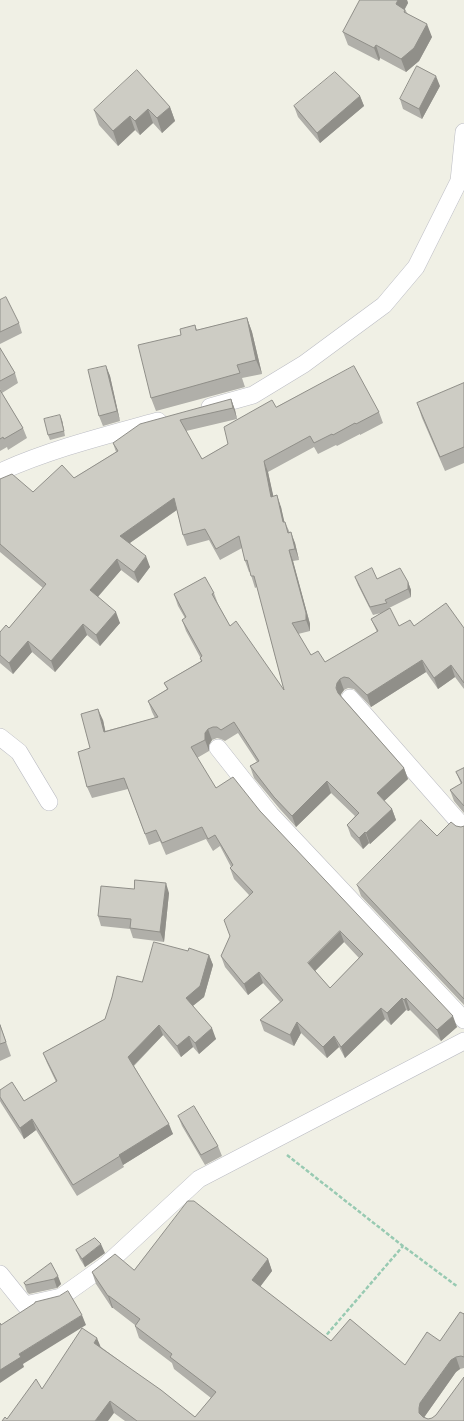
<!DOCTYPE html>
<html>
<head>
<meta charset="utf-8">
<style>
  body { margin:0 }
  canvas { display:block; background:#f0f0e5 }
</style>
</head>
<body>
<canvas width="464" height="1421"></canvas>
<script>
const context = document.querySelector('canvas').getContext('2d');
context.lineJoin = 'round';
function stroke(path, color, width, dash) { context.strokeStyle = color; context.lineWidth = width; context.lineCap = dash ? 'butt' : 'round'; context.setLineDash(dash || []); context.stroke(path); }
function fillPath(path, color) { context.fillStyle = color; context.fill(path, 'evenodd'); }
const minor = new Path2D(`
  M210,407L253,395L304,364L384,305L416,267L459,181L464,132
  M0,472C51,449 104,436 158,421
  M350,698L464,828
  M0,737L19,752L49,802
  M218,748L271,815L464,1020
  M0,1274L25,1305L61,1297L106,1265L199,1179L464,1041`);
stroke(minor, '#bcbdc4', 18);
stroke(new Path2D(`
  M287,1155L403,1246L458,1287
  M323,1339L403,1246`), '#98cab2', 2.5, [4, 2]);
stroke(minor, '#fff', 17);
fillPath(new Path2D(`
  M360,0H407L408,3L405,9L407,13L432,37L419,61L406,72L380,58L379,61L348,45L343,32Z
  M440,86L422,119L403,109L400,99Z
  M360,96L364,106L320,143L298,117L294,106Z
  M170,107L175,121L162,133L153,123L140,135L135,130L118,146L99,125L94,110Z
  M0,300L19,323L22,333L0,344Z
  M247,318L252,332L262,374L242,378L245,387L156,411L151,398L181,335L195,325L197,330Z
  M0,348L15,373L18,383L2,393L0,389Z
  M106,366L110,376L120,421L103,426L99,416Z
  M464,383V463L445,471L422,418L417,403Z
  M0,390L23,428L27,438L8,450L7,447L0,451Z
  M231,399L235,410L237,419L186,431L202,459L228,444L276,407L379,412L383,423L360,435V434L337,446L336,445L318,454L314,447L268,472L273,496L281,507L284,522H285L290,533L295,543L299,560L293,561L310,624V631L298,634L311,655L325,662L377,632L371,619L381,613L373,615L358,585L355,577L408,582L411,590V597L389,608L399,626H414L464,628V689L455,677L438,689L426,672L371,707L354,689L348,688L344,690L341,694V696L404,768L408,779L384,801L392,809L396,820L370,844L369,843L363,849L351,836L347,825L355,816L331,793L296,827L279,808L254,778L250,766L257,762L238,733L225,741L221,739L217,738L212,740L209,745V751L197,758L216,788L260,811L457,1027L441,1041L410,1010L408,1011L406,1010L391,1025L385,1019L345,1058L339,1047L327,1058L301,1033L294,1046L264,1031L260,1020L280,1002L263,983L248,995L225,967L221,956L249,895L234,879L230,868L231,867L220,846L213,851L206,839L166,855L160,841L149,845L128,789L92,798L87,787L90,748L103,720L105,731L155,718L152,712L148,701L167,689L164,683L201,661L200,658V657L186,631L182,620L185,618L178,606L174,594L214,593L218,604L230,626L284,690L257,587L255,588L250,572H249L245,561L242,548L220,560L209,540L187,546L183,535L177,510L130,543L150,567L138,583L121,570L98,597L120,623L100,646L87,635L55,672L32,652L13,674L0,663V632L9,628L43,588L0,552V479L33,492L74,478L116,452L113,443ZM344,942L359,958L330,988L315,971Z
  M62,420L65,436L50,440L48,435Z
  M464,768V813L454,801L450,790L461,784L456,772Z
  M456,826L461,827L464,826V1005L361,896L357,885L437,836Z
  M169,893L164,942L133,938L130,929L101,926L98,916Z
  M188,951L209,955L213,965L204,997L193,1006L216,1039L199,1054L193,1047L181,1057L163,1035L134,1066L173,1134L123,1165L124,1167L77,1196L36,1130L24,1139L1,1103L0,1101V1090L24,1101L56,1082L47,1063L43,1053L105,1019L142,982Z
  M0,1024L11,1056L0,1061Z
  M178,1116L218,1146L222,1156L205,1165L182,1126Z
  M76,1250L105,1253L85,1267L80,1259Z
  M268,1259L272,1271L260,1287L331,1341L405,1365L440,1341L464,1313V1368L460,1369L456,1372L425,1416L424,1417L428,1419L464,1421H125L114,1413L7,1419L42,1389L101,1347L195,1417L211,1398L174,1369L172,1363L139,1338L135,1326V1325L113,1308H112L96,1284L92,1272L134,1270Z
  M51,1263L61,1284L57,1288L29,1294L27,1292L24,1283Z`), '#b0afa9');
fillPath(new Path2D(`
  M398,0H407L408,3L400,17L396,4Z
  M427,24L432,37L419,61L406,72L401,59Z
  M376,45L380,58L379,61L374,48Z
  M436,76L440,86L422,119L419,109Z
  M360,96L364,106L320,143L317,133Z
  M170,107L175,121L162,133L157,118Z
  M148,109L153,123L140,135L135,121Z
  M130,116L135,130L118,146L113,131Z
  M247,318L252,332L262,374L256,360Z
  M106,366L110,376L120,421L117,411Z
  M231,399L235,410L237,419L233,408Z
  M60,415L62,420L65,436L64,431Z
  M264,461L268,472L276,508L271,497Z
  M277,495L281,507L287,533L283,522Z
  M174,498L178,509L124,547L120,536Z
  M291,532L295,543L299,560L295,549Z
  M289,550L293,561L310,624V631L306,620Z
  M146,556L150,567L138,583L134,572Z
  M117,559L121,570L94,601L90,590Z
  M408,582L411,590V597L408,589Z
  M116,612L120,623L100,646L96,635Z
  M83,624L87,635L55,672L51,661Z
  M28,641L32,652L13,674L9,663Z
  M422,660L426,672L371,707L367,695Z
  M451,665L455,677L438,689L434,678Z
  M340,679L344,690L341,694L340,700L336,688L337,683Z
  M98,709L103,720L108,743L104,732Z
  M208,729L212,740L209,745V751L205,740V733Z
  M404,768L408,779L381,804L377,793Z
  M327,781L331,793L296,827L292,816Z
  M392,809L396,820L370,844L366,833Z
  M365,832L369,843L363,849L359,838Z
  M166,883L169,893L164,942L160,932Z
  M340,931L344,942L312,974L308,963Z
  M209,955L213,965L204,997L190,1008L186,998Z
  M259,972L263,983L248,995L244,984Z
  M402,998L406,1010L391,1025L387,1013Z
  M406,998L410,1010L408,1011L404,1000Z
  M381,1008L385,1019L345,1058L341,1047Z
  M453,1016L457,1027L441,1041L437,1030Z
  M297,1022L301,1033L294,1046L290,1035Z
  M159,1025L163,1035L132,1067L128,1057Z
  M212,1028L216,1039L199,1054L195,1043Z
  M189,1036L193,1047L181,1057L177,1046Z
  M334,1036L339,1047L327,1058L323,1047Z
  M32,1119L36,1130L24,1139L20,1128Z
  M169,1124L173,1134L123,1165L119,1155Z
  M101,1244L105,1253L85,1267L82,1259Z
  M268,1259L272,1271L256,1292L252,1280Z
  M58,1276L61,1284L57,1288L54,1279Z
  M108,1296H109L113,1308H112Z
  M82,1315L86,1325L23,1364L24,1367L0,1383V1370L19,1354Z
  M97,1338L102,1350L94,1343Z
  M456,1357L460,1369L456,1372L425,1416L423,1420L419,1413V1408L420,1403L451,1360Z
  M110,1401L114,1413L108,1421H95Z`), '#908f89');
const building = new Path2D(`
  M360,0H398L396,4L405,10L404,12L427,24L414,48L401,59L376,45L374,48L343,32Z
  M417,66L436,76L419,109L400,99Z
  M137,70L170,107L157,118L148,109L135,121L130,116L113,131L94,110Z
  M335,72L360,96L317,133L294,106Z
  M6,297L19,323L0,332V300Z
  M247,318L256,360L237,365L240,373L151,398L138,345L181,335L180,329L195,325L196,330Z
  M0,348L15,373L0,381Z
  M106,366L117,411L99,416L88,370Z
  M354,366L379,412L356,424L355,423L333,435L332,434L314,443L310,436L264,461L271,497L277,495L283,522H285L288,533L291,532L295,549L289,550L306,613V620L292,623L311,655L318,651L325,662L378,631L371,619L390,608L399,626L410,620L414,626L446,603L464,628V683L451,665L434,678L422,660L367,695L349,678L344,677L340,679L337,683L336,688L338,693L404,768L377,793L392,809L366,833L365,832L359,838L347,825L359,813L327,781L292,816L274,797L250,766L259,761L234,722L221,730L217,727H213L208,729L205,733V740L191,747L216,788L233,777L260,811L453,1016L437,1030L406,998L404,1000L402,998L387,1013L381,1008L341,1047L334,1036L323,1047L297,1022L290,1035L260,1020L283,1000L259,972L244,984L221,956L230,936L224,920L253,892L230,868L233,865L215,835L208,839L202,827L162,843L156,830L145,834L124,778L87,787L78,752L90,748L81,714L98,709L104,732L158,717L148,701L168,689L164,683L202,661L200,658L202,656L182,620L186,617L174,594L205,577L214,593L212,594L230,626L236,621L284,690L254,576H251L247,560L245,561L239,536L216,549L205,529L183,535L174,498L120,536L146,556L134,572L117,559L90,590L116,612L96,635L83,624L51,661L28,641L9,663L0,655V632L6,625L9,628L46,584L0,544V479L12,474L33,492L62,465L74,478L118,451L113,443L140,424L231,399L233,408L180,420L202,459L228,444L224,427L272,400L276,407ZM340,931L363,954L330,988L308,963Z
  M464,383V447L440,457L417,403Z
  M0,390L23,428L4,439L3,437L0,439Z
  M60,415L64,431L48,435L44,419Z
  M372,568L377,579L400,568L408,582V589L385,600L387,603L370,607L355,577Z
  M464,768V806L450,790L462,783L456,772Z
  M421,820L437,836L451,822L456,826L461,827L464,826V999L357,885Z
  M135,880L166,883L160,932L130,928L131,919L98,916L101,886L134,889Z
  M154,942L188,951L189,948L209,955L200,986L186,998L212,1028L195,1043L189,1036L177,1046L159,1025L128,1057L169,1124L119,1155L120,1156L73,1185L32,1119L20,1128L0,1097V1090L12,1082L24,1101L57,1081L43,1053L105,1019L112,997L117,976L142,982Z
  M0,1025L6,1042L0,1044Z
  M194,1106L218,1146L201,1155L178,1116Z
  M188,1201H194L268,1259L252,1280L331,1341L350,1319L405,1365L427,1332L440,1341L460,1312L464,1314V1313V1357L461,1356L456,1357L451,1360L420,1403L419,1408V1413L423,1417L428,1419L432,1418L436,1415L464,1377V1421H137L110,1401L95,1421H2L5,1417L7,1419L36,1379L42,1389L82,1328L97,1338L94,1343L161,1390L195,1417L216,1392L170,1357L172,1354L135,1326L140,1319L109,1296H108L92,1272L115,1254L134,1270Z
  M95,1238L101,1244L82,1259L76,1250Z
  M51,1263L58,1276L54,1279L26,1285L24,1283Z
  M68,1291L82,1315L19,1354L21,1357L0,1370V1323L1,1325L35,1303V1302L59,1296Z`);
fillPath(building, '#cdccc4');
stroke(building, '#908f89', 1);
</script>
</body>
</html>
